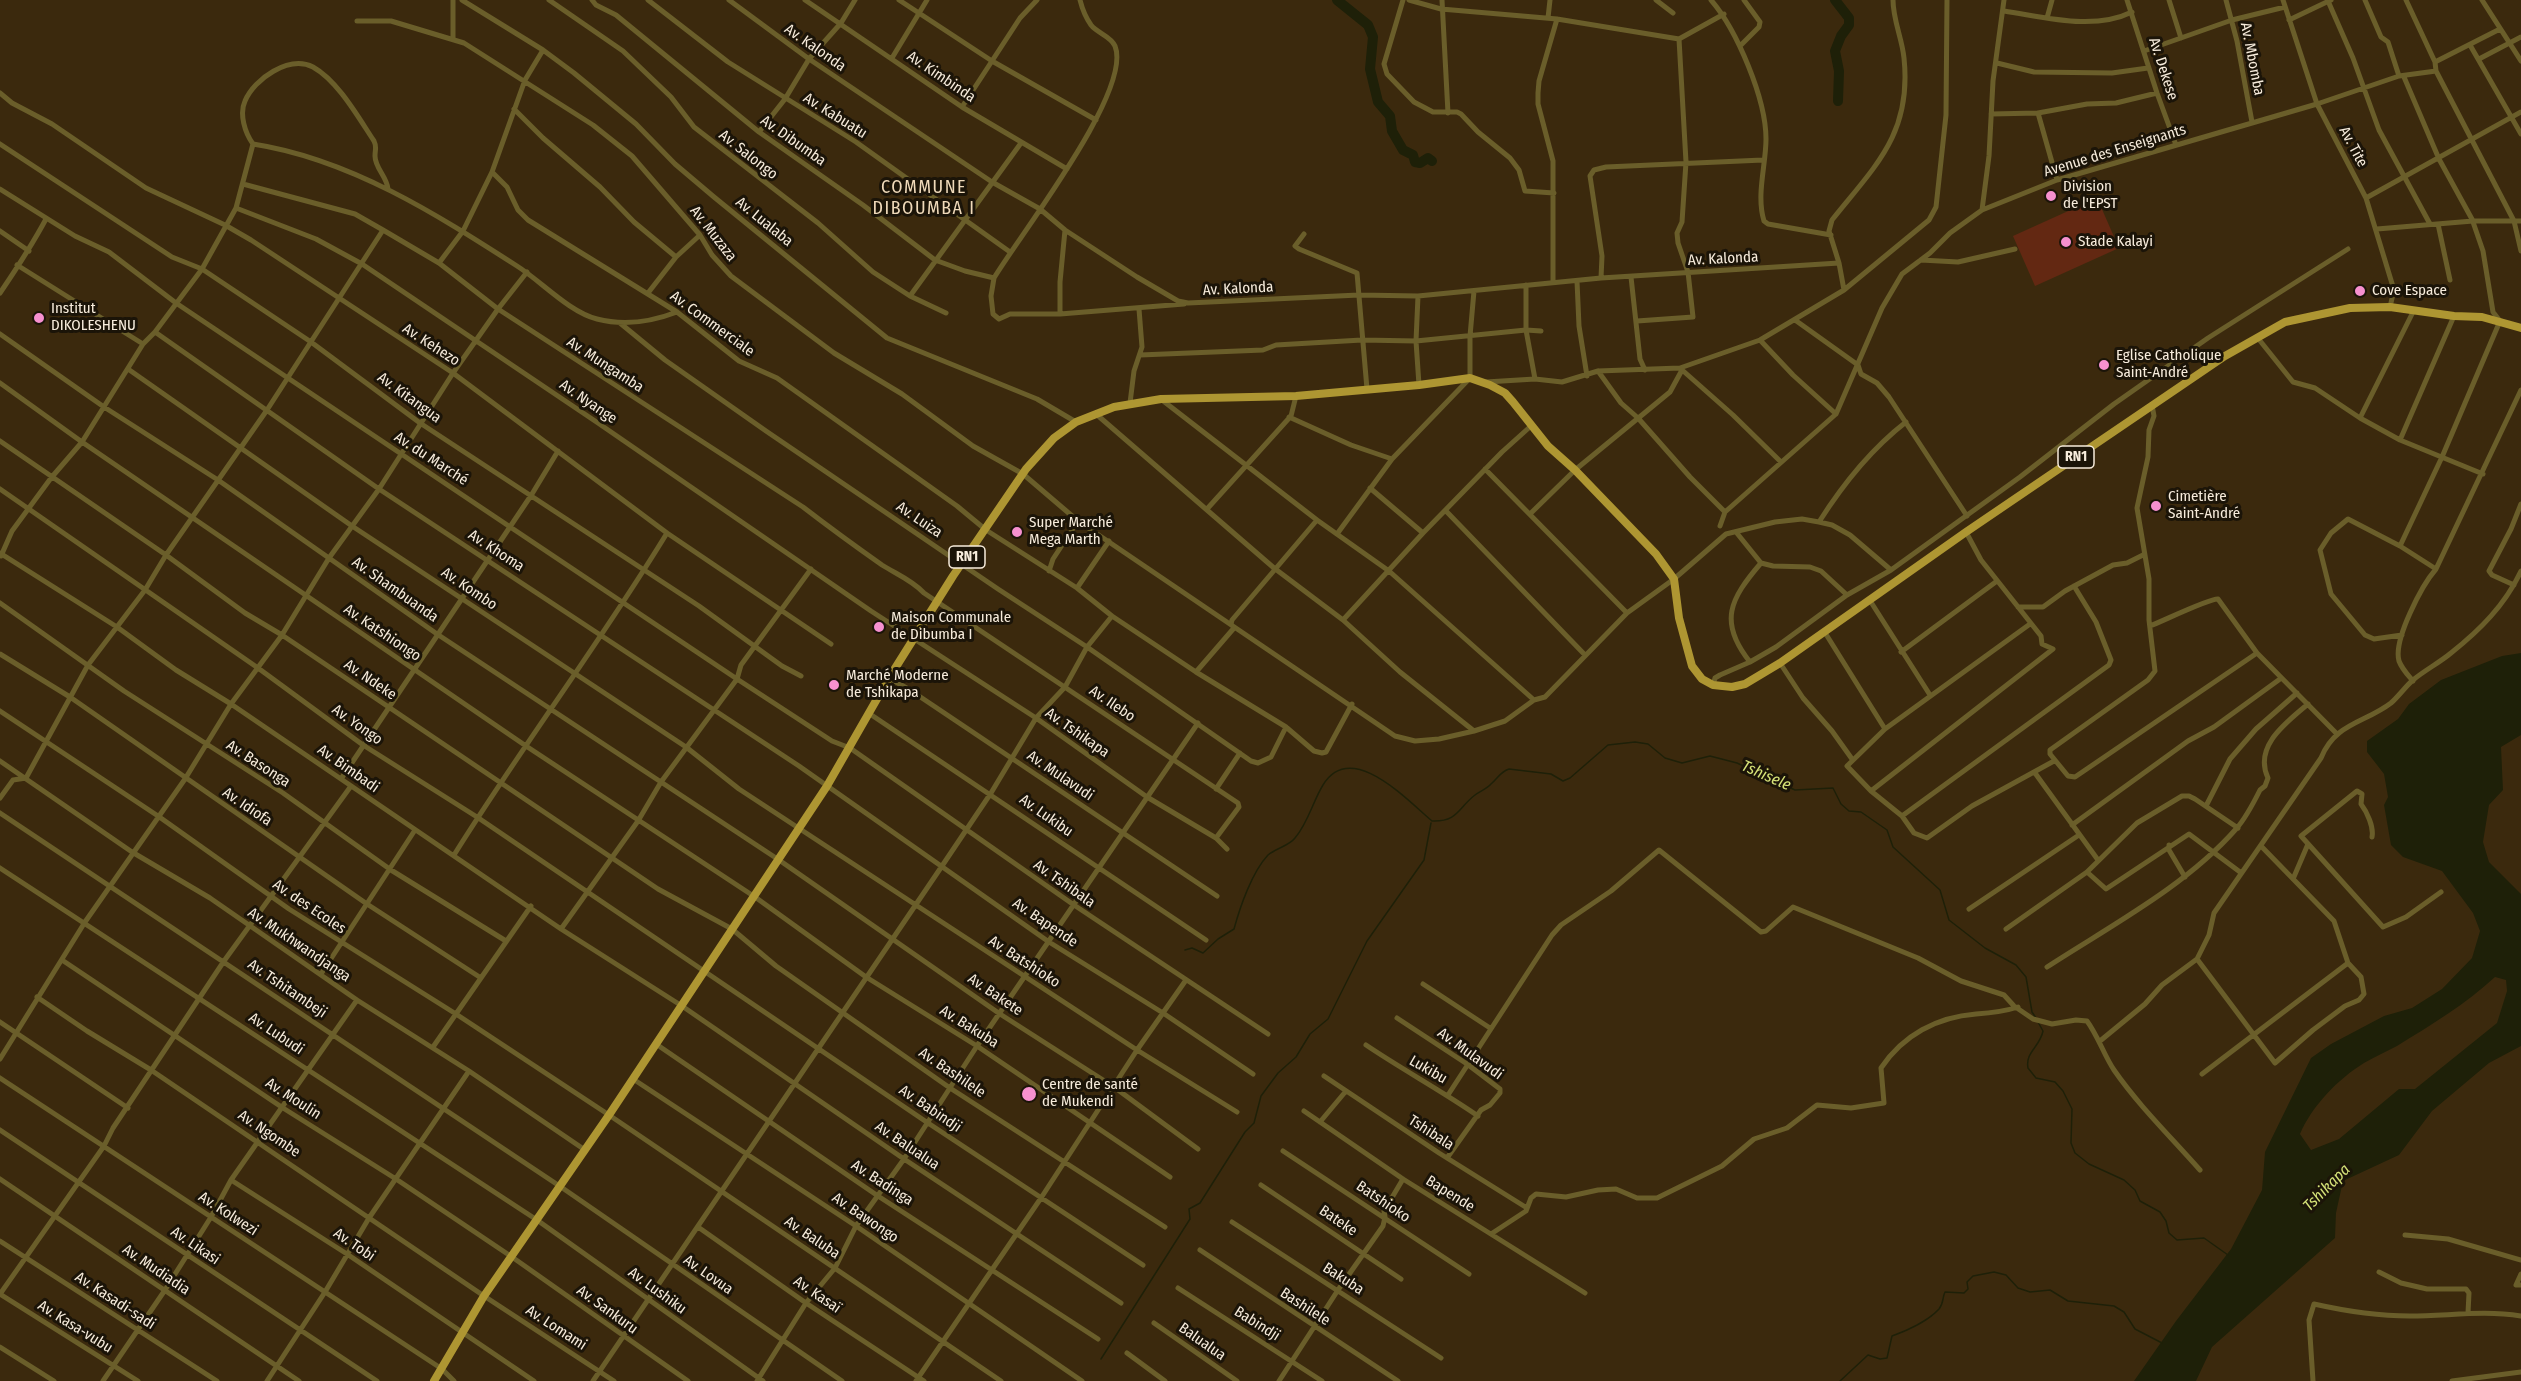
<!DOCTYPE html>
<html>
<head>
<meta charset="utf-8">
<style>
  body { margin:0 }
  canvas { display:block; background:#3b290d }
</style>
</head>
<body>
<canvas width="2521" height="1381"></canvas>
<script>
const context = document.querySelector('canvas').getContext('2d');
context.lineJoin = 'round';
function fillPath(path, color) { context.fillStyle = color; context.fill(path, 'evenodd'); }
function stroke(path, color, width, dash) { context.strokeStyle = color; context.lineWidth = width; context.lineCap = dash ? 'butt' : 'round'; context.setLineDash(dash || []); context.stroke(path); }
function drawText(font, color, halo, rows, align = 'center') {
  context.font = font + ' "Fira Sans Condensed",sans-serif'; context.lineWidth = 6; context.setLineDash([]); context.textBaseline = 'middle'; context.strokeStyle = halo; context.fillStyle = color; for (const [text, x, y, turn = 0] of rows) {
    context.save(); context.translate(x, y); context.rotate((+turn || 0) * Math.PI / 180); context.textAlign = isNaN(turn) ? turn : align; if (halo) context.strokeText(text, 0, 0); context.fillText(text, 0, 0); context.restore();
  }
}
fillPath(new Path2D(`
  M2097,198L2119,248L2035,286L2013,236Z`), '#632812');
fillPath(new Path2D(`
  M2521,653V735L2501,747L2503,790L2489,805L2483,842L2489,862L2521,894V1046L2489,1063L2432,1111L2399,1155L2343,1181L2336,1213L2335,1238L2212,1347L2196,1381H2134L2176,1321L2231,1249L2262,1190L2265,1152L2311,1058L2331,1044L2384,1016L2412,1008L2442,989L2472,958L2480,931L2473,913L2442,871L2403,857L2391,845L2384,805L2388,797L2384,774L2367,752V741L2398,719L2409,704L2441,680L2502,656ZM2495,977L2506,980L2507,991L2497,1023L2415,1089H2399L2339,1139L2311,1150L2300,1134C2312,1106 2338,1079 2364,1063C2374,1057 2386,1052 2397,1046C2431,1025 2466,1004 2495,977Z`), '#1e2008');
stroke(new Path2D(`
  M1185,950L1192,948L1203,953L1218,939L1234,929C1240,907 1252,872 1268,855C1276,848 1289,846 1295,838C1308,823 1313,801 1323,785C1351,739 1407,800 1432,821C1458,822 1458,808 1475,795C1480,791 1487,789 1491,784C1498,778 1500,772 1509,769L1551,774L1563,781L1570,778L1608,745L1635,742L1648,744L1665,758L1682,763L1710,756L1737,763L1795,790L1833,788L1841,804L1849,811L1861,812L1887,830L1893,847L1940,890L1949,920L1985,948L2016,965L2026,977L2032,1012L2036,1018
  M2038,1022L2043,1031C2040,1047 2025,1052 2028,1068L2036,1078L2055,1082L2063,1091L2072,1109L2071,1143L2075,1153L2089,1164L2124,1180L2135,1190L2140,1201L2160,1212L2166,1221L2169,1233L2177,1240L2204,1238L2228,1255
  M1101,1359L1190,1219L1189,1209L1200,1203L1245,1132L1254,1123L1261,1096L1278,1073L1296,1057L1310,1034L1328,1019L1367,941L1424,860L1431,823
  M1840,1381L1868,1355L1880,1359L1887,1358L1892,1336C1906,1331 1928,1321 1939,1309C1944,1303 1942,1298 1945,1292L1964,1293L1968,1289L1967,1282L1973,1276L1994,1272L2006,1275L2018,1288L2030,1292L2050,1290L2068,1301L2114,1306L2124,1312L2135,1329L2162,1343`), '#1e2008', 1.5);
stroke(new Path2D(`
  M1337,0L1368,25L1373,37L1370,69L1378,102L1390,116L1392,131L1403,150L1413,155L1415,162L1420,163L1428,158L1432,161
  M1835,0L1849,18V25L1841,36L1835,51L1839,71L1838,101`), '#1e2008', 10);
stroke(new Path2D(`
  M453,0V38
  M462,0L543,50L574,73L636,124L675,164L714,197L887,338L1037,399L1076,422
  M549,0L623,51L671,97L694,127L818,223L873,272L910,296L946,313
  M592,0L596,5L616,15L759,132L863,205L935,260L965,271L994,278
  M648,0L728,62L856,142L1010,252
  M729,0L809,59L992,182L1040,209L1065,230L1137,277L1178,301L1188,303L1359,295L1418,296L1601,278L1839,263
  M805,0L962,107L1067,169
  M899,0L992,61L1096,120
  M1080,0C1082,8 1086,18 1091,25C1097,33 1111,36 1115,46C1133,91 1019,236 994,278L991,296L993,314L999,319L1010,314H1060L1184,304
  M1403,0L1384,64L1387,74L1414,102L1433,112H1457L1461,114L1478,132L1510,158L1519,170L1525,191L1554,193
  M1409,0L1441,9L1557,19L1679,39L1724,14
  M1442,0L1448,113
  M1656,0L1673,13
  M1711,0C1737,30 1766,99 1766,139C1766,165 1756,195 1764,221L1768,224L1831,235
  M2127,0L2157,93L2176,145
  M2169,0L2181,38
  M2226,0L2237,41L2252,122
  M2283,0L2317,104L2366,198L2394,290L2390,307
  M2365,0L2381,37L2388,42L2399,76
  M2406,0L2435,62L2436,71L2514,221L2521,251
  M2482,0L2521,61
  M2328,1L2353,58L2379,130L2430,224
  M2004,11C2045,17 2093,31 2132,12
  M1548,18L1550,0
  M2047,18L2052,0
  M2289,20L2331,0
  M357,21H391L464,43L593,125L632,156L700,235L712,255L731,276L834,353L902,394L973,446L1023,474L1078,521L1395,736L1415,741L1439,739L1474,731L1505,721L1534,700L1545,697L1627,613L1674,579L1726,534L1775,522L1802,519L1819,522L1832,525L1850,535L1891,570
  M2470,45L2521,134
  M1740,46L1759,27L1760,22L1744,0
  M2144,51L2232,20L2285,7
  M892,58L927,0
  M2479,59L2521,37
  M2435,62L2500,29
  M1997,63L2034,72L2112,73L2148,68
  M2404,77L2439,159L2473,221
  M0,93L12,103L52,124L146,188L225,225L251,240L453,373L667,533L831,644
  M962,107L1020,18L1037,0
  M514,109L543,138L600,187L634,222L676,257
  M2038,113L2057,180
  M1991,114L2038,113L2087,104L2116,103L2157,93
  M759,132L785,99L809,59L841,23L855,0
  M0,144L172,257L202,269L311,342L420,423L699,606L782,666L801,676
  M492,172L507,187L518,210L528,220L677,312L739,361L777,378L957,506L986,530L1077,588L1112,616L1196,672L1286,727L1314,751L1322,753L1326,752L1352,704
  M243,184L355,214L383,230L439,263L498,309L803,507C829,527 855,546 882,565C896,574 912,580 924,593L1238,803L1239,807L1216,838
  M0,189L75,236L109,252L176,303L737,679L832,741L850,748L1074,905L1268,1034
  M388,189C387,177 375,168 375,156C375,149 377,147 374,141C358,117 338,81 313,67C289,55 254,79 245,101C239,114 245,133 253,144C350,159 436,214 517,266C541,281 569,312 597,319C624,326 651,322 677,312
  M2366,198L2521,112
  M236,208L316,239L362,264L598,423L871,611L1036,718L1147,797L1216,838L1227,849
  M1982,210L1989,156L1993,81L2004,0
  M2438,224L2450,280
  M2377,229L2473,221H2521
  M0,231L29,251
  M1304,234L1295,246L1299,249L1357,273L1367,389
  M1921,260L1958,262L2015,249
  M439,263L463,231L492,172L525,80L543,50
  M17,265L143,344
  M1631,277L1640,359L1645,370
  M1601,278L1602,256L1590,176L1594,170L1606,167L1763,160
  M1577,281L1579,326L1587,376
  M1553,282V161L1538,104V93L1539,81L1557,19
  M1526,285V330L1535,379
  M1844,290L1839,263L1829,231L1832,220C1875,166 1912,134 1904,58C1902,38 1893,20 1893,0
  M0,293C17,268 32,245 46,219
  M648,293L676,257L700,235
  M910,296L1021,143
  M1418,296L1416,341L1419,385
  M1060,314V282L1065,230
  M1795,320L1858,365L1861,374L1877,383L1889,397L1967,516
  M1637,321L1693,317L1688,272L1678,243L1677,233L1682,222L1686,162L1679,39
  M620,323L665,360L766,431L998,589L1087,647L1251,761L1258,763L1271,757L1286,727
  M155,332L379,489L799,766L1049,942L1163,1013L1253,1074
  M0,334L104,407L218,480L437,634L779,860L1000,1014L1114,1087L1198,1149
  M2257,337L2293,382L2315,388L2360,418L2400,440L2483,474
  M1760,340L1793,375L1836,414
  M1140,355L1263,350L1276,345L1362,340L1416,341L1526,330L1541,331
  M128,369L352,526L686,747L739,789L1137,1050L1237,1112
  M1681,369L1733,415L1781,462
  M1598,371L1621,403L1638,418L1690,477L1725,512
  M1486,382L1535,379L1562,382L1598,371L1680,368L1760,340L1844,290L1929,220L1936,207L1946,115L1947,0
  M0,383L82,442L526,746L755,897L866,977L977,1046L1170,1177
  M1162,400L1317,520L1389,571L1534,700
  M1130,403L1134,371L1142,347L1139,309
  M2152,405L2154,416L2149,430L2148,457L2137,508L2149,579V620L2155,671L2148,680L2050,750V754L2068,776L2075,777L2257,653
  M1096,414L1274,568L1343,620L1400,672L1474,731
  M1289,417L1351,445L1392,459
  M2360,418L2414,310
  M2400,440L2454,316
  M0,441L166,555L245,613L282,635L658,889L732,929L776,966L950,1088L1165,1227
  M1485,469L1627,613
  M1370,488L1423,533
  M0,489L258,668L363,745L477,817L928,1123L1143,1265
  M1207,509L1291,416L1296,396
  M1446,511L1585,655
  M1531,513L1575,470L1670,392L1682,370
  M1819,522C1843,484 1870,450 1906,422
  M1720,526L1725,512L1836,414L1882,308L1902,274L1930,253L1950,233L1982,210L2057,180L2317,104L2399,76L2436,71
  M1736,532L1761,563L1773,566L1810,567L1821,571L1847,595
  M1337,534L1392,459L1470,378V336L1474,291
  M2400,546L2442,457L2500,321L2493,312L2483,251L2473,222
  M0,553L117,627L176,670L231,704L561,929L682,1006L904,1159L1121,1303
  M1,556L12,531L51,478L82,442L143,344L155,332L202,269L236,208L253,144
  M1049,571L1053,559L1078,521
  M2514,585L2492,575L2489,571L2511,529L2521,504
  M1077,588L1109,541
  M1869,599L1930,695
  M0,603L124,691L283,793L391,870L506,941
  M2018,607H2043L2065,591L2113,565L2127,563L2143,555
  M1343,620L1423,533L1502,452L1532,425
  M2030,624L1885,729L1847,766L1871,791L1902,816L1914,833L1927,838L1972,806L2054,761
  M2150,626C2163,621 2210,598 2218,599L2257,653L2337,734
  M1824,631L1885,729
  M2402,635L2374,639L2365,635L2331,594L2320,550L2331,533L2348,519L2400,546L2436,569
  M1901,652L1997,581
  M0,654L70,697L367,904L481,978
  M1750,662C1718,622 1730,599 1761,563
  M1780,663L1803,698L1832,731L1852,759
  M1196,672L1234,628L1231,624L1232,620L1317,520
  M889,678L910,690L1217,896
  M2413,681C2407,674 2402,669 2399,661C2393,640 2422,585 2436,569L2521,390
  M1713,685L1715,678L1720,675L1750,662L1776,647L1847,595L1891,570L2020,477L2114,404L2208,338L2348,249
  M0,711L158,816L289,909L456,1014L609,1115L1001,1381
  M870,714L1206,940
  M0,761L132,852L210,898L357,1000L469,1071L585,1150
  M2035,773L2098,860
  M341,779L532,494L558,451
  M1216,789L1240,753
  M1871,791L2053,649L2042,644L2041,636L1981,560L1966,532
  M0,798L13,780L26,778L88,665L145,590L166,555L267,410L383,230
  M2206,806L2230,759L2256,729L2297,693
  M0,813L561,1187L842,1381
  M1902,816L2109,665L2111,660L2096,622L2074,586
  M2072,825L2188,741L2214,727L2280,679
  M2372,837C2374,827 2367,812 2361,804L2362,794L2357,791L2301,836L2383,927L2406,917L2441,892
  M2169,845V850L2185,877
  M454,855C522,746 600,643 667,533
  M0,868L537,1220L763,1381
  M2087,872L2106,889L2189,834L2240,872
  M2293,879L2308,844
  M1969,909L2079,835
  M561,929L638,821L661,782L737,679L741,665L811,569
  M2006,929L2087,872L2137,823L2182,796H2189L2195,799L2238,828
  M2197,959L2275,1063L2313,1030L2345,1006L2359,1000L2364,994L2361,977L2348,963L2334,921L2261,846
  M62,960L283,1108L396,1179L512,1257L688,1381
  M2047,967C2110,926 2186,886 2236,829C2246,818 2254,802 2260,790L2265,786L2268,778C2253,746 2287,722 2308,704
  M321,974L415,830
  M1423,984L1490,1028
  M37,997L87,1031L151,1070L484,1296L614,1381
  M1397,1018L1467,1064L1500,1089V1093L1490,1105L1481,1110L1447,1158
  M0,1022L128,1108
  M2100,1041L2145,1004L2162,985L2197,959L2209,935L2214,913L2321,758C2335,723 2365,723 2391,703C2399,696 2405,687 2413,680C2425,670 2439,663 2451,653C2480,630 2505,605 2521,571
  M656,1044L878,1196L1098,1339
  M1366,1045C1403,1070 1442,1091 1478,1116
  M433,1047L531,906
  M0,1059L85,922L185,779L231,704L282,635L329,558L379,489L453,373L498,309L527,272
  M2202,1074L2348,963
  M1324,1076L1439,1153L1527,1208
  M0,1078L442,1369L454,1381
  M633,1079L856,1226L1082,1381
  M1448,1095L1552,935L1561,925L1611,891L1659,850L1761,932L1766,931L1793,907L1918,958L1961,981L2004,995L2014,1006L2033,1019L2052,1024L2076,1020L2087,1021C2098,1036 2104,1055 2114,1070C2139,1106 2171,1137 2200,1170
  M1304,1111L1403,1179L1585,1293
  M1320,1122L1346,1091
  M0,1130L377,1381
  M1283,1151L1469,1274
  M0,1179L299,1381
  M231,1180L347,1254L534,1381
  M1261,1185L1401,1279
  M1232,1222L1441,1358
  M698,1227L806,1303L924,1381
  M1491,1234L1526,1211L1531,1198L1536,1194L1566,1197L1598,1190L1616,1189L1637,1198H1657L1722,1166L1754,1139L1787,1128L1817,1105L1851,1108L1884,1103L1881,1068C1903,1035 1937,1017 1976,1014C1991,1013 2003,1012 2018,1007
  M2405,1235L2448,1239L2521,1260
  M0,1241L217,1381
  M1200,1250L1398,1381
  M2379,1272L2401,1283L2427,1289H2466L2469,1293L2468,1313
  M2521,1274L2516,1285H2521
  M1178,1288L1322,1381
  M0,1294L104,1146L113,1128L224,961L351,786
  M0,1294L138,1381
  M1154,1323L1237,1381
  M0,1347L54,1381
  M1127,1353L1165,1381
  M103,1381L165,1290L211,1217L231,1180L357,1000
  M267,1381L325,1292L369,1218L469,1071
  M593,1381L942,866L991,793L1036,718L1065,687L1087,647L1112,616
  M757,1381L806,1303L835,1268L856,1226L904,1159L977,1046L1198,723
  M916,1381L1041,1198L1137,1050L1186,980
  M1279,1381L1338,1290L1383,1226L1385,1217L1384,1211L1403,1179
  M2313,1381L2309,1320L2314,1304C2345,1311 2379,1316 2410,1316C2448,1316 2484,1310 2521,1316
  M2452,1381L2521,1372`), '#6a5e2a', 5);
stroke(new Path2D(`
  M434,1381L484,1296L609,1115L827,786L889,678L953,576L1026,469L1054,438L1076,422L1114,407L1161,399L1296,396L1419,385L1470,378L1490,385L1505,393L1513,402L1548,446L1575,470L1656,554L1674,579L1679,618L1692,666L1702,679L1713,685L1732,687L1745,684L1780,663L1966,532L2225,356L2285,322L2350,308L2390,307L2454,316L2482,317L2521,328`), '#ae9632', 8);
for (const [x, y, r, color] of [
  [2051,196,6,"#f690cf"],
  [2066,242,6,"#f690cf"],
  [2360,291,6,"#f690cf"],
  [39,318,6,"#f690cf"],
  [2104,365,6,"#f690cf"],
  [2156,506,6,"#f690cf"],
  [1017,532,6,"#f690cf"],
  [879,627,6,"#f690cf"],
  [834,685,6,"#f690cf"],
  [1029,1094,8,"#f690cf"]
]) { const dot = new Path2D(); dot.arc(x, y, r, 0, 2 * Math.PI); context.fillStyle = color; context.fill(dot); stroke(dot, '#1b1408', 2); }
for (const [x, y, w] of [
  [2076,457,36],
  [967,557,36]
]) { const box = new Path2D(); box.roundRect(x - w / 2, y - 11, w, 22, 4.5); context.fillStyle = '#1b1408'; context.fill(box); stroke(box, '#f7ecdc', 1.5); }
drawText('bold 14px', '#f7ecdc', null, [
  ["RN1",2076,457],
  ["RN1",967,557]
]);
drawText('15px', '#f7ecdc', '#1b1408', [
  ["Av. Kalonda",815,48,35],
  ["Av. Mbomba",2252,59,79],
  ["Av. Dekese",2163,69,72],
  ["Av. Kimbinda",941,77,34],
  ["Av. Kabuatu",835,116,32],
  ["Av. Dibumba",793,141,35],
  ["Av. Tite",2353,147,62],
  ["Avenue des Enseignants",2115,151,-17],
  ["Av. Salongo",748,155,38],
  ["Av. Lualaba",764,222,39],
  ["Av. Muzaza",713,234,52],
  ["Av. Kalonda",1723,259,-3],
  ["Av. Kalonda",1238,289,-3],
  ["Av. Commerciale",712,324,36],
  ["Av. Kehezo",431,345,33],
  ["Av. Mungamba",605,365,33],
  ["Av. Kitangua",409,398,36],
  ["Av. Nyange",588,402,34],
  ["Av. du Marché",431,459,33],
  ["Av. Luiza",919,520,34],
  ["Av. Khoma",496,551,33],
  ["Av. Kombo",469,589,34],
  ["Av. Shambuanda",395,590,35],
  ["Av. Katshiongo",382,633,34],
  ["Av. Ndeke",370,680,34],
  ["Av. Ilebo",1112,704,34],
  ["Av. Yongo",357,725,35],
  ["Av. Tshikapa",1077,733,35],
  ["Av. Basonga",258,764,33],
  ["Av. Bimbadi",348,769,35],
  ["Av. Mulavudi",1060,776,34],
  ["Av. Idiofa",247,807,34],
  ["Av. Lukibu",1046,816,35],
  ["Av. Tshibala",1064,884,35],
  ["Av. des Ecoles",309,907,34],
  ["Av. Bapende",1045,923,34],
  ["Av. Mukhwandjanga",299,945,34],
  ["Av. Batshioko",1024,962,33],
  ["Av. Tshitambeji",287,989,34],
  ["Av. Bakete",995,995,34],
  ["Av. Bakuba",969,1027,32],
  ["Av. Lubudi",276,1034,34],
  ["Av. Mulavudi",1470,1054,36],
  ["Lukibu",1428,1070,30],
  ["Av. Bashilele",952,1073,34],
  ["Av. Moulin",293,1099,33],
  ["Av. Babindji",930,1109,34],
  ["Tshibala",1431,1133,33],
  ["Av. Ngombe",269,1134,34],
  ["Av. Balualua",907,1146,34],
  ["Av. Badinga",882,1183,33],
  ["Bapende",1450,1194,32],
  ["Batshioko",1383,1202,34],
  ["Av. Kolwezi",228,1214,33],
  ["Av. Bawongo",865,1218,34],
  ["Bateke",1338,1221,34],
  ["Av. Baluba",812,1238,34],
  ["Av. Tobi",354,1245,34],
  ["Av. Likasi",195,1246,34],
  ["Av. Mudiadia",156,1270,34],
  ["Av. Lovua",708,1275,35],
  ["Bakuba",1343,1279,33],
  ["Av. Lushiku",657,1291,36],
  ["Av. Kasaï",817,1295,34],
  ["Av. Kasadi-sadi",115,1301,33],
  ["Bashilele",1305,1307,33],
  ["Av. Sankuru",607,1310,36],
  ["Babindji",1257,1324,32],
  ["Av. Kasa-vubu",75,1327,32],
  ["Av. Lomami",556,1328,33],
  ["Balualua",1202,1342,35]
]);
drawText('15px', '#f7ecdc', '#1b1408', [
  ["Division",2063,187],
  ["de l'EPST",2063,204],
  ["Stade Kalayi",2078,242],
  ["Cove Espace",2372,291],
  ["Institut",51,309],
  ["DIKOLESHENU",51,326],
  ["Eglise Catholique",2116,356],
  ["Saint-André",2116,373],
  ["Cimetière",2168,497],
  ["Saint-André",2168,514],
  ["Super Marché",1029,523],
  ["Mega Marth",1029,540],
  ["Maison Communale",891,618],
  ["de Dibumba I",891,635],
  ["Marché Moderne",846,676],
  ["de Tshikapa",846,693],
  ["Centre de santé",1042,1085],
  ["de Mukendi",1042,1102]
], 'left');
drawText('italic 16px', '#d6e278', '#1b1408', [
  ["Tshisele",1766,776,24],
  ["Tshikapa",2327,1188,-45]
]);
context.letterSpacing = '1.5px';
drawText('18px', '#f0daba', '#1b1408', [
  ["COMMUNE",924,188],
  ["DIBOUMBA I",924,209]
]);
context.letterSpacing = '0px';
</script>
</body>
</html>
